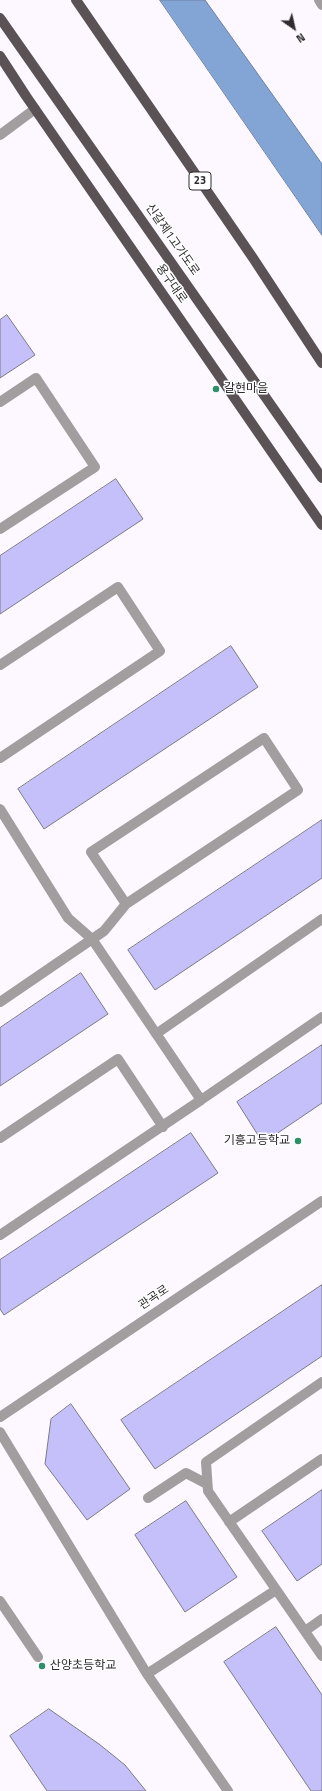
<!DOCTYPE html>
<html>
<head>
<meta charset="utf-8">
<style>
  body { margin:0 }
  #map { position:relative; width:322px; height:1791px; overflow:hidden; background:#fdf7ff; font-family:"Titillium Web",sans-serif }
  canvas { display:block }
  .north { position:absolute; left:274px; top:8px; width:40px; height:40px; -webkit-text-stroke:3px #fff; paint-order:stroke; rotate:146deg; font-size:11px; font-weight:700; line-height:16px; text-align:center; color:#2f2c30 }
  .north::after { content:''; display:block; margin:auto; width:14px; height:18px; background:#2f2c30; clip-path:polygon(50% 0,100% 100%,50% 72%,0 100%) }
</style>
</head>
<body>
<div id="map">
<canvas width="322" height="1791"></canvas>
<div class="north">N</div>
</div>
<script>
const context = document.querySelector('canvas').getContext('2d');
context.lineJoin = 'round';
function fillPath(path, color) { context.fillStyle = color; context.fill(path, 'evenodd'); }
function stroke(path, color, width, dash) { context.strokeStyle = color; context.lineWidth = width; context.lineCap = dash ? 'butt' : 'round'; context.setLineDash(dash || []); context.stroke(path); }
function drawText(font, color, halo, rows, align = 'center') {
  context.font = font + ' "Titillium Web","Noto Sans KR",sans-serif'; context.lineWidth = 3; context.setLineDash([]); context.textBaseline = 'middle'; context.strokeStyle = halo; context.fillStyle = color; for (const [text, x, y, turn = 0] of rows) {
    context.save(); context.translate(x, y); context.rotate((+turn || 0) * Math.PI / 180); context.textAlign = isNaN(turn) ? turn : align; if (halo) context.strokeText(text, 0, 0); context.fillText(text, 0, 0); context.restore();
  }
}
const water = new Path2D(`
  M160,0H205L322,164V235Z`);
fillPath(water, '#83a5d6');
stroke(water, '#6a81a4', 1);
const building = new Path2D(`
  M7,315L35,355L0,378V320Z
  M116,479L143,519L0,614V556Z
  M231,646L258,687L44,829L18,789Z
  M322,820V878L155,990L128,950Z
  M81,973L108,1014L0,1086V1028Z
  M322,1045V1103L263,1143L237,1102Z
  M191,1133L218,1173L4,1315L0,1309V1260Z
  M322,1285V1356L155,1469L121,1420Z
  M71,1404L130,1489L87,1520L45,1464L51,1419Z
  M322,1490V1564L297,1581L262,1531Z
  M186,1501L237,1577L185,1612L135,1535Z
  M276,1627L322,1695V1791H311L224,1662Z
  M49,1709L99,1744L125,1765L146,1791H47L10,1736Z`);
fillPath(building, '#c6c0fa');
stroke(building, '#7b7b85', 1);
stroke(new Path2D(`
  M319,0L322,5
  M0,135L35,109
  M0,402L36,378L95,467L0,529
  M0,665L118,587L160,651L0,758
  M0,809L68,918L92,939L201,1100L322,1017
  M0,1002L104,931L126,904L298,790L264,738L91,852L126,904
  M156,1034L322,919
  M0,1138L118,1059L163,1127
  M0,1235L201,1100
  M322,1382L206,1462L208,1491L322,1656
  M0,1417L322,1201
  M0,1432L147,1674L228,1791
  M148,1498L186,1473L207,1484
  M229,1522L322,1459
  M0,1601L38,1657
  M305,1631L322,1619
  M147,1674L276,1590`), '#a29d9f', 10);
stroke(new Path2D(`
  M76,0L253,258L322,363
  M0,18L322,478
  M0,56L26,96L322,525`), '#5a5255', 10);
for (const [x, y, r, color] of [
  [216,389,4,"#2d906b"],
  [298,1141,4,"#2d906b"],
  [42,1666,4,"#2d906b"]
]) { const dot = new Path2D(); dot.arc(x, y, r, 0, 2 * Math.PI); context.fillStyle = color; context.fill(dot); stroke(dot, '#fff', 1.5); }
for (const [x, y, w] of [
  [200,181,22]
]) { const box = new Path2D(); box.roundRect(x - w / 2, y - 9, w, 18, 3); context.fillStyle = '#fff'; context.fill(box); stroke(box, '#2f2c30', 1); }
drawText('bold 11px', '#2f2c30', null, [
  ["23",200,181]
]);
drawText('12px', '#2f2c30', '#fff', [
  ["신갈제1고가도로",172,240,55],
  ["용구대로",171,284,55],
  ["관곡로",154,1298,-34]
]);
drawText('12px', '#2f2c30', '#fff', [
  ["갈현마을",224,389],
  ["기흥고등학교",290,1141,"right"],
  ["산양초등학교",50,1666]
], 'left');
</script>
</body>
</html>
